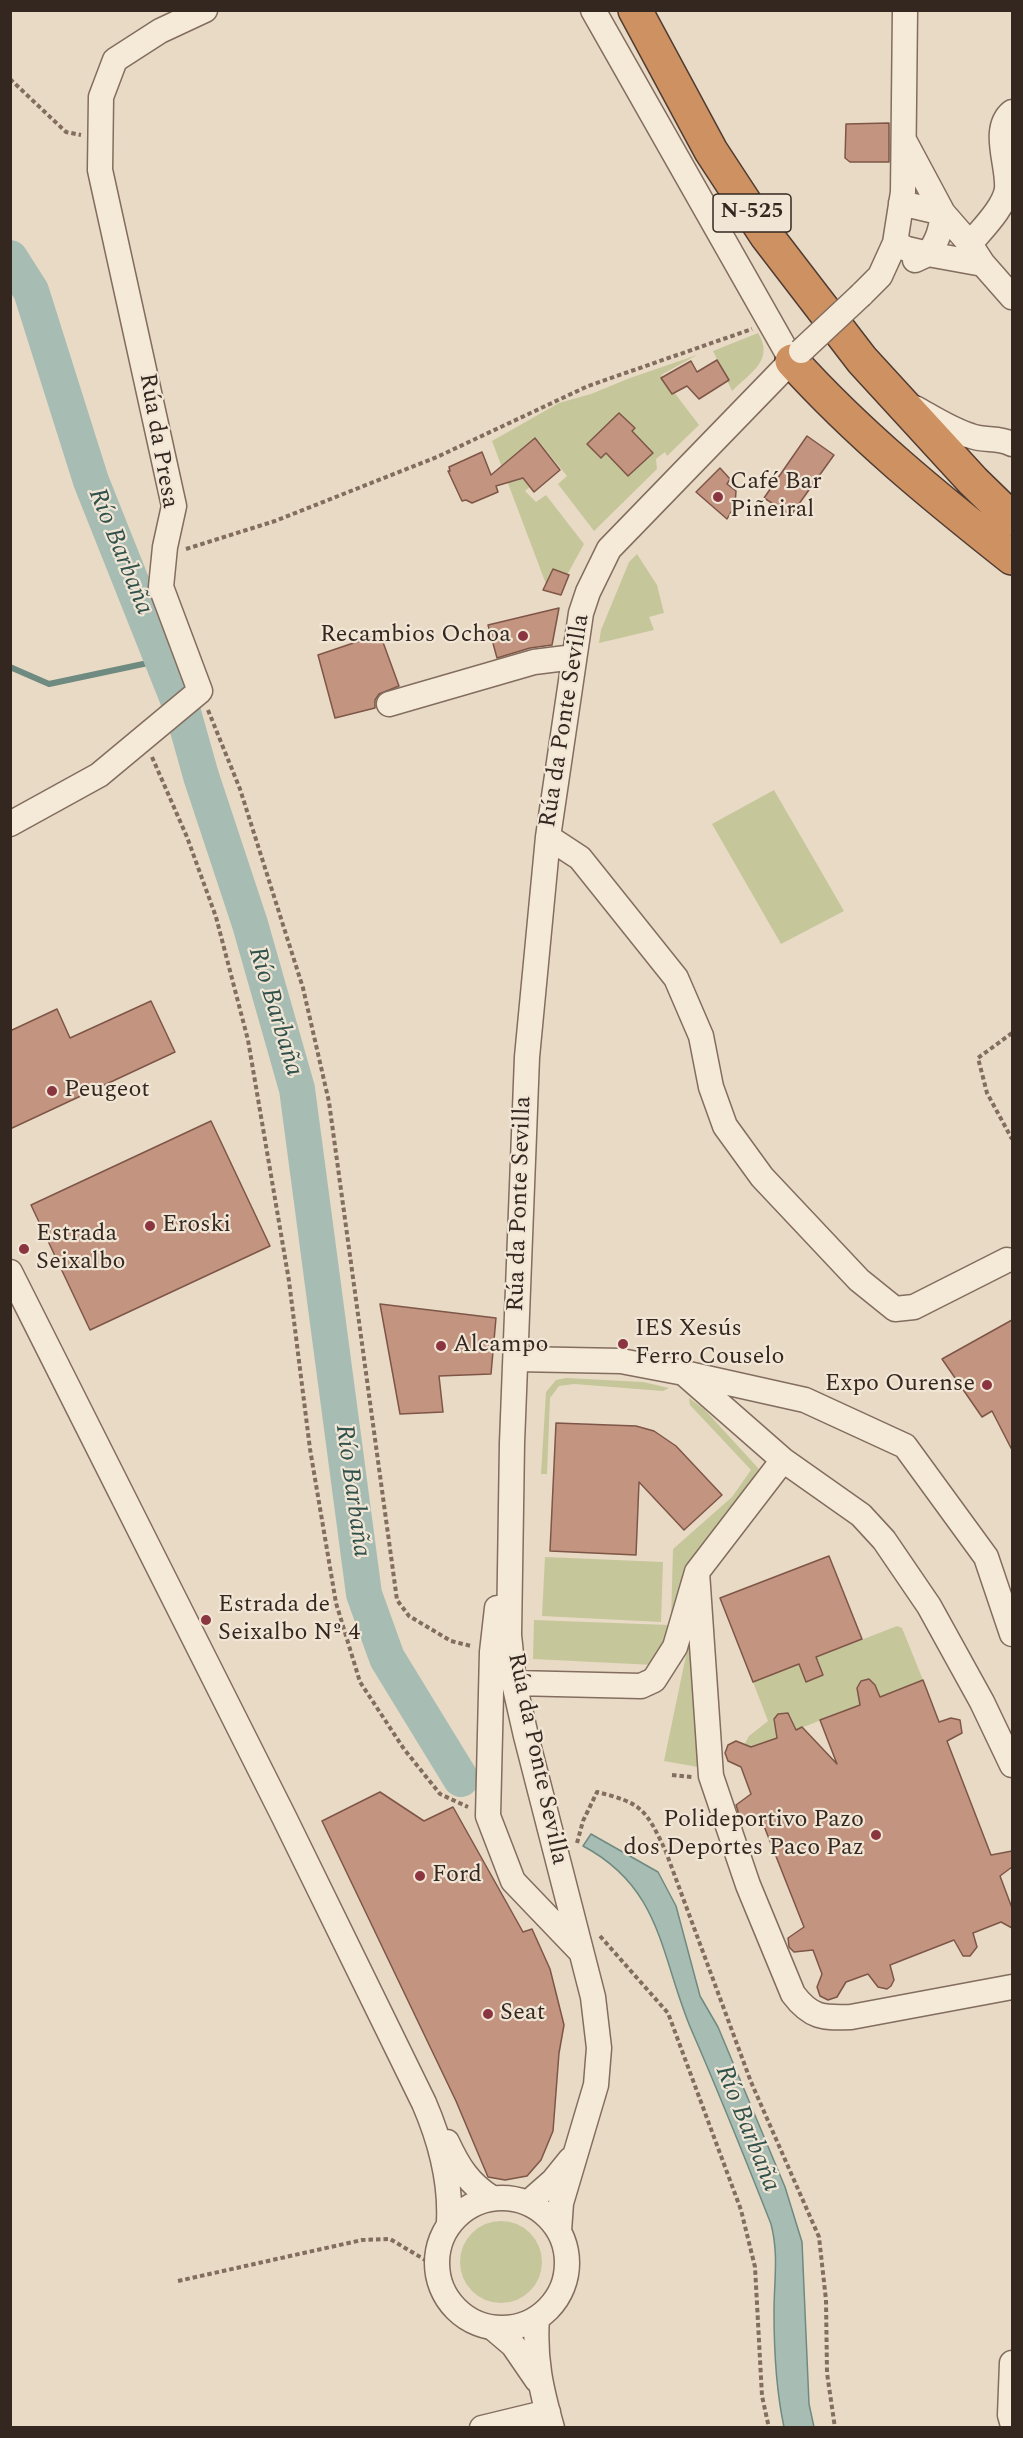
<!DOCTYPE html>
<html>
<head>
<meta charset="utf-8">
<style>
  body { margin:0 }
  #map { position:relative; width:1023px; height:2438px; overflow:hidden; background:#e9dac6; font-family:Spectral,serif }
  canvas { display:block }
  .frame { position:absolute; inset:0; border:12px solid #342720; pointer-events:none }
</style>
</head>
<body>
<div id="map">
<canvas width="1023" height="2438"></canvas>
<div class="frame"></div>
</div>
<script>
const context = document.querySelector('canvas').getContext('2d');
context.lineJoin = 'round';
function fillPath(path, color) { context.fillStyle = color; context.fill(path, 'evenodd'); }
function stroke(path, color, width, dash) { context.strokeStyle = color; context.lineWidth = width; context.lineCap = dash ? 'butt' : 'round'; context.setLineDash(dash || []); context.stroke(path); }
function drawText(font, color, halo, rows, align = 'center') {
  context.font = font + ' Spectral,serif'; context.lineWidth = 4.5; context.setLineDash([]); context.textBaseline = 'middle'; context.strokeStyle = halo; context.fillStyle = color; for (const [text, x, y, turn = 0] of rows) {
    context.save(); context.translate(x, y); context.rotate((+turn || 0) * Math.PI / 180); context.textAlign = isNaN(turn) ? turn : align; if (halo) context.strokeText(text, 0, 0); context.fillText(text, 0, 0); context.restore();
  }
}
fillPath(new Path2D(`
  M758,333C775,360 750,373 732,391L713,351Z
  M697,355L661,375L699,425L667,456L665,452L656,459L657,469L594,531L558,484L567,476L536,438L508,461L530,487L525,491L536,502L546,495L584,544L567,575L553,569L546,584L492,441L559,403L591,394L630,378Z
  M637,554L657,585L664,613L649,617L654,630L599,643L601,630L629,562Z
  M774,790L844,911L781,944L712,824Z
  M566,1378L643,1382L669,1388L663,1391L574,1384L559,1386L550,1398L547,1474H541L546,1392L556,1380Z
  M689,1398L704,1409L759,1469L691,1568L671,1621L673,1549L732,1497L751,1470L690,1405Z
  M545,1557L663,1562L661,1622L542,1616Z
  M534,1620L669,1625L654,1665L533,1659Z
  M693,1622L698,1767L664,1761Z
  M897,1626L902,1628L923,1680L880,1697L872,1682L863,1680L857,1688L862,1704L796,1730L790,1715L781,1713L774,1720L779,1737L746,1749L744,1745L749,1736L768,1721L753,1682Z
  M460 2262a41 41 0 1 1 82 0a41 41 0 1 1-82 0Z`), '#c6c69b');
const water = new Path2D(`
  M591,1834L658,1872L676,1906L700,1996L718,2027L785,2187L802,2242L809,2404L814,2427H784C776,2390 774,2350 774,2312C774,2280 779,2255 771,2224C745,2158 719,2093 691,2029C660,1955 662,1888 583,1846Z`);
fillPath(water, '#a7bdb4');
stroke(water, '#6f8a80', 1.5);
stroke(new Path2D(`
  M10,667L49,684L162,660`), '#6f8a80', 6);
stroke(new Path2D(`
  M10,258L31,291L91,481L183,712L201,776L250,924L297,1089L364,1594L387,1658L461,1779`), '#a7bdb4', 36);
const building = new Path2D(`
  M889,123V162H850L845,158L846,124Z
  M717,360L729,380L699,399L687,386L672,394L661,378L691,361L697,372Z
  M619,413L635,428L632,431L653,453L628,476L606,453L601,458L587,444Z
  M807,436L834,455L791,515L764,498Z
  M535,438L560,470L534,492L523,478L496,486L498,492L472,503L466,500L462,501L448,471H450L449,467L482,452L491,475Z
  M720,468L730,479L727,484L736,491L735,505L727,519L696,492Z
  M553,569L569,575L561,595L543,590Z
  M559,608L552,645L530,648L497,658L488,625Z
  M380,634L399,686L379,694L375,700V708L335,718L318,655Z
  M151,1001L175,1052L10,1129V1031L57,1009L70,1038Z
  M211,1121L270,1246L90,1330L31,1205Z
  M380,1304L496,1318L491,1374L439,1376L443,1412L400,1414Z
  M1012,1320V1450L992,1411L982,1417L942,1359Z
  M556,1423L636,1426L654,1431L676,1446L722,1495L684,1530L639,1482L636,1555L550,1551Z
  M829,1556L862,1639L816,1657L823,1675L806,1682L799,1664L753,1682L720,1598Z
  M869,1679L875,1685L880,1697L923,1680L939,1722L951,1718L960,1720L962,1733L947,1741L991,1855L1012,1851V1867L1000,1876L1012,1908V1928L1001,1922L973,1933L977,1947L970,1956H963L954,1940L890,1965L894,1980L891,1986L887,1989L878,1987L868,1974L846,1982L837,1997L828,2000L820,1996L817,1987L822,1974L813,1950L794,1952L789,1947L788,1938L804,1927L760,1816L740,1818L736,1805L751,1794L741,1767L728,1761L725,1753L728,1745L736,1741L751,1747L777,1738L774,1719L778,1714L788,1713L796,1730L802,1727L837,1764L820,1720L860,1705L857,1688L861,1681Z
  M380,1792L424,1821L453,1807L523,1932L532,1929L550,1969L564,2025L559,2053L553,2131L541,2160L527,2176L505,2180L488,2177L456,2101L322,1821Z`);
fillPath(building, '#c39480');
stroke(building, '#7e5647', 1.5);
const minor = new Path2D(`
  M593,10L792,361
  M905,142L943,213L970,244L983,264L1012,297
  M895,243L907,249L928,254C938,240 941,230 943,213L901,203
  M970,244C982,229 1004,208 1007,189C1009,165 991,129 1012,112
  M915,260L928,254L983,264
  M861,295L880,276L895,243L903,192L905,10
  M915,408C933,418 951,430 971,436C984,441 999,437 1012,444
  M389,704L534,662L574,657
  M10,824L99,775L200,691L161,587L165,547L174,506L100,170L101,97L115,60L160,31L205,10
  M548,837L580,858L676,978L701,1036L711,1087L725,1126L762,1177L859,1280L895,1309L914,1307L1007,1260
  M10,1272L284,1817L424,2103C440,2140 451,2182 449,2222
  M516,1359L621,1361L684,1373L805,1400L905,1446L986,1557L1012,1634
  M686,1375L783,1460L861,1515L884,1540L929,1606L982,1702L1012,1765
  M697,1572L711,1776L748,1885L793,1994C811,2018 823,2018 851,2017L1012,1987
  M497,1608L492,1652L488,1816L513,1881L581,1952
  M514,1683L641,1686L654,1680L675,1647L697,1572L783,1460
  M447,2142C458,2166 469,2184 492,2198
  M437 2263a65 65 0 1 1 130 0a65 65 0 1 1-130 0Z
  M528,2203L553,2181L570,2160
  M559,2231L561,2203L596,2085L599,2048L593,1997L526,1736L514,1683L509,1635L512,1443L527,1057L548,837L581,613L588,592L609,549L801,351
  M537,2318C534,2359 541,2389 552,2428
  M493,2328L513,2345L537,2380
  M1012,2363L1010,2415L1012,2422
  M482,2428L548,2412`);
const highway = new Path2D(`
  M635,10L711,151L766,235L862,360L973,481L1012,519
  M792,361C858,434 935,497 1012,558`);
stroke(minor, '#826d5e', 27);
stroke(highway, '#503c32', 36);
stroke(new Path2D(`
  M10,79L66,132L81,135
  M186,549L275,521L437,457L588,386L752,329
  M208,710L240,789L303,988L329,1102L397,1600L409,1616L451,1641L471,1646
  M152,757L187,837L216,917L248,1040L289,1281L310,1449L336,1603L360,1682L404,1749L440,1794L468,1807
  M1012,1033L978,1058L987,1093L1012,1139
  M672,1775L692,1777
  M577,1843L583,1821L597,1792C642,1803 646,1809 666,1852L751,2082L819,2237L826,2300L827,2373L835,2428
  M600,1936L668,2013L741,2210L755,2267L762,2396L769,2428
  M178,2281L362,2240L390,2239L437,2267`), '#826d5e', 4, [4.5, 3]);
stroke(minor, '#f5e9d8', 24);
stroke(highway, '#ce9161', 33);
const minorBridge = new Path2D(`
  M801,351L861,295`);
stroke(minorBridge, '#826d5e', 27, []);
stroke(minorBridge, '#f5e9d8', 24);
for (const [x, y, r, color] of [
  [718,497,6,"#8a3540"],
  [523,636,6,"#8a3540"],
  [52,1091,6,"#8a3540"],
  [150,1226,6,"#8a3540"],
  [24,1249,6,"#8a3540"],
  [623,1344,6,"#8a3540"],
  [441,1346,6,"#8a3540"],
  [987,1385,6,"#8a3540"],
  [206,1620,6,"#8a3540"],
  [876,1835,6,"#8a3540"],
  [420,1876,6,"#8a3540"],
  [488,2014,6,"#8a3540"]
]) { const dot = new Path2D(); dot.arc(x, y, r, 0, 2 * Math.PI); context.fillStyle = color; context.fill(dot); stroke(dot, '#f1e6d5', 2); }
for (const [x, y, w] of [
  [752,213,78]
]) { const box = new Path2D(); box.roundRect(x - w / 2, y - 19, w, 38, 4.5); context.fillStyle = '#f1e6d5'; context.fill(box); stroke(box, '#342720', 1.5); }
drawText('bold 22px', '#342720', null, [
  ["N-525",752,213]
]);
drawText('24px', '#342720', '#f1e6d5', [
  ["Rúa da Presa",157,441,80],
  ["Rúa da Ponte Sevilla",566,721,-81],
  ["Rúa da Ponte Sevilla",521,1204,-88],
  ["Rúa da Ponte Sevilla",536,1759,78]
]);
drawText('24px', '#342720', '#f1e6d5', [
  ["Café Bar",730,483],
  ["Piñeiral",730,511],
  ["Recambios Ochoa",511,636,"right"],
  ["Peugeot",64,1091],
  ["Eroski",162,1226],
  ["Estrada",36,1235],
  ["Seixalbo",36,1263],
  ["IES Xesús",635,1330],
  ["Ferro Couselo",635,1358],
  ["Alcampo",453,1346],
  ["Expo Ourense",975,1385,"right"],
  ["Estrada de",218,1606],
  ["Seixalbo Nº 4",218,1634],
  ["Polideportivo Pazo",864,1821,"right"],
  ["dos Deportes Paco Paz",864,1849,"right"],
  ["Ford",432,1876],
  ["Seat",500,2014]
], 'left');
drawText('italic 26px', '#31524c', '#f1e6d5', [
  ["Río Barbaña",119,552,68],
  ["Río Barbaña",274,1012,73],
  ["Río Barbaña",351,1491,82],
  ["Río Barbaña",746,2129,68]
]);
</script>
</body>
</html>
